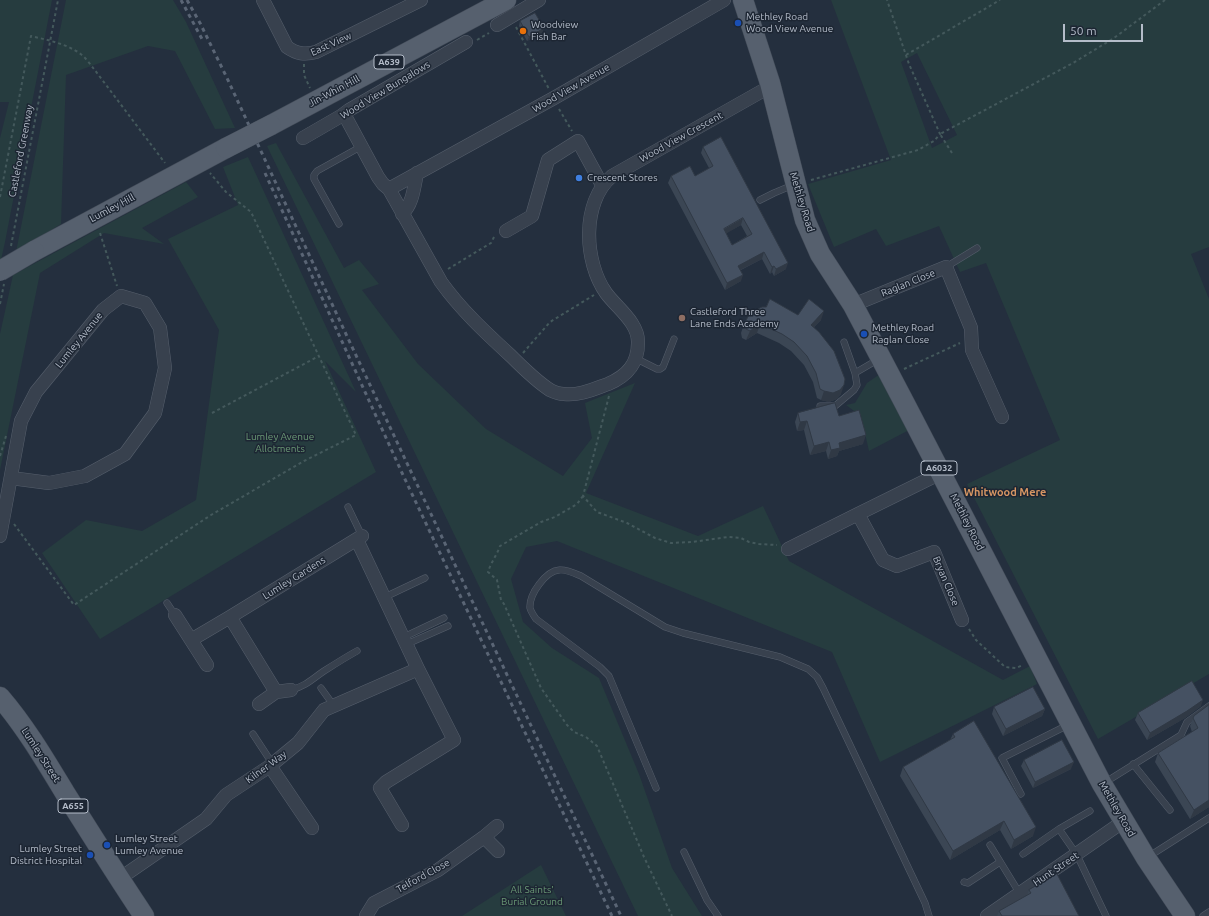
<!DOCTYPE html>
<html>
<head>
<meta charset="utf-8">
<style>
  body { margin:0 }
  #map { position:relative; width:1209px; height:916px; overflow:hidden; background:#242f3e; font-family:Ubuntu,sans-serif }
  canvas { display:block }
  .scale { position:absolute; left:1063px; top:24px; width:80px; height:18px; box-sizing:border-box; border:2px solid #b4bcc9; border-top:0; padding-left:5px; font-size:12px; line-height:14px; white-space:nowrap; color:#b4bcc9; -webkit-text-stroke:3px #1d2633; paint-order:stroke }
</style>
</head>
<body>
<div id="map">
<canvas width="1209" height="916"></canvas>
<div class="scale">50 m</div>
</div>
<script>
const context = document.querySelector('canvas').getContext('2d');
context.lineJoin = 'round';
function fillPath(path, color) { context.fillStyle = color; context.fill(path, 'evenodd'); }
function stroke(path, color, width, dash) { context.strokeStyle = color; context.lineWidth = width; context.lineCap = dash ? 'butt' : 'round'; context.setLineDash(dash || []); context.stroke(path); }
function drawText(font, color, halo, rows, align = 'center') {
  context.font = font + ' Ubuntu,sans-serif'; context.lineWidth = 3; context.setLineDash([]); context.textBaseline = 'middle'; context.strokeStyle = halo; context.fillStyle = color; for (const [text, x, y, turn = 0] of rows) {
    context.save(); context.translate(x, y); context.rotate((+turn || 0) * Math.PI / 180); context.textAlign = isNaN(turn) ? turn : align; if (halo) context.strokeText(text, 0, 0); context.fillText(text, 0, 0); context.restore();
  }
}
fillPath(new Path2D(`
  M0,0H52L5,242L1,260L0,261V138L9,102H0Z
  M66,0H173L186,22L235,128L215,129L175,51L148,46L66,75L61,224L16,252Z
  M831,0H1209V247L1191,254L1209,299V674L1098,739L967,484L1060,440L986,263L960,272L939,226L886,246L876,229L834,247L808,184L891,160ZM917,53L957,135L932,148L901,62Z
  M276,143L344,268L359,260L379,284L362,290L418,364L486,429L563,476L592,438L585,403L635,383L586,493L698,536L763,506L789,561L1003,680L1030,666L1037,684L880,762L832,652L557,541L526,547L511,579L523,622L552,648L599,678L639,774L672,868L702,916H638L267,146Z
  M248,157L356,392L325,361L376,472L100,639L42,553L86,520L142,531L196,500L219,330L168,239L238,205L223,167Z
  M186,182L198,197L142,228L164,244L104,233L40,273L0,470V334L13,275Z
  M880,374L911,429L869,451L861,416L846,405L855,403L867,383Z
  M541,865L566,916H462Z`), '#263c3f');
const service = new Path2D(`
  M760,200L774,193L793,185
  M339,224L314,179V175L317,171L362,146
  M946,267L977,248
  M635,358L657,369H660L663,367L674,339
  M855,373L879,359
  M820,406H835L854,390L857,385L855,373L844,342
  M348,507L362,536
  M385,597L425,578
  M167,603L175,615
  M404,637L444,618
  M407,644L448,626
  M321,688L334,706
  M291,690C306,686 312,679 324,671C335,664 346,657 357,651
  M253,734L272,763
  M1133,764L1170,810
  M1104,783L1181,735L1187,722L1209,706
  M656,788L609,676L600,667L536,619C534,616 531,612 530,608C529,594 546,571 559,570C566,569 574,573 581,576L665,627L683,633L780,657L808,669L817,677L823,688L925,903L929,916
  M1021,794L1002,758L1068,725
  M1090,811L1059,829L1077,855L1106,916
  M990,845L1020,894
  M684,852L707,900L718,916
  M1023,854L1059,829
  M1148,857L1209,818
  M964,882L968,883L1000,862
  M1203,916L1209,912`);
const minor = new Path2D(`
  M263,0L287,47C297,54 305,55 316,52L421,0
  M497,25L539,0
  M344,114L378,177L383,184L389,189L441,282C461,310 486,333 511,356C523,368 536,381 550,390C554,392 560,394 564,394C579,396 594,389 608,384C627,376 638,364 638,343C639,323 617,308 606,293C584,262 581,202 612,176L771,86
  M303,138L341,116L349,110L466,42
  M389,189L554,98L724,0
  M402,214C413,204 414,187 417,173
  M506,231L532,216L548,160L578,141L602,185
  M853,305L946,267L971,328L972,350L1002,417
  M941,473L858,514L883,560L897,566L934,552L962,620
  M0,536L21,421L36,392L103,310L121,296L145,303L160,328L165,368L155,413L125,454L85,476L49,483L11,478
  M788,549L858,514
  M175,615L207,665
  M230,617L276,692
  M191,640L230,617L362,536
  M259,704L276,692L291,690
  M270,766L312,828
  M402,825L380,788L386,782L454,740L418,669
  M484,837L497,826
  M119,879L206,819L226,795L270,766L298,743L324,710L418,669L357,540
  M366,916L374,903L438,870L484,837L498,851
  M987,916L1124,821`);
const primary = new Path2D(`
  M743,0L770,83L805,220L820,254L853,305L905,404L1102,784L1146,858L1185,916
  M271,125L506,0
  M34,251L226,148
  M0,697C25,726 45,760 65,793C91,834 117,876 144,916`);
stroke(service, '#565f6c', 7);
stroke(minor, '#565f6c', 14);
stroke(primary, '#414a57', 21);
stroke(new Path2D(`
  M516,27L549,89
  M477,40L489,33
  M906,55L1000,0
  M304,64V75L310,88
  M559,109L572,131
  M952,153L940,134L1073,63L1114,38L1165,0
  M811,180L918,150L934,141L940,134L909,64L887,0
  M0,197L31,36C47,40 63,43 76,51C84,55 89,63 94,69L165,163
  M100,233L117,286
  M11,246L58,0
  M448,269L491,243L495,235
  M0,304L4,284
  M523,353L550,322L594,295
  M904,369L960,343
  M609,396L583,496L597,512L627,523L655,538L671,543L692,542L728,537L741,538L749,542L759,544L777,545
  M212,413L319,356
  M0,456L6,436
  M583,496L577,504L567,510L555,517L541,522L500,546C497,555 491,562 488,572L497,580L501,600L504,604L541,688L567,725L574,732L586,737L597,746L644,857L672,916
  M14,524L74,605L211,515L304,461L356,435L251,212L226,192L210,173
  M969,629L976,640L1005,667L1016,668L1023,665`), '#44595c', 2, [3, 3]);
stroke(service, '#38414e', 6);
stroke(minor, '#38414e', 13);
stroke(primary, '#56606e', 20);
stroke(new Path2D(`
  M181,0L202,39
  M187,0L200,23L227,78L345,332L621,916
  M265,173L403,475L612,916`), '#5a6575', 3, [4, 4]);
const primaryBridge = new Path2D(`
  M226,148L271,125
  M0,271L34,251`);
stroke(primaryBridge, '#414a57', 21, []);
stroke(primaryBridge, '#56606e', 20);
fillPath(new Path2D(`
  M520,21L544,28L542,33L527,41L519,26Z
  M703,147L786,269L774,276L772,272L770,274L762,259L741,270V281L725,290L668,183L671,176H695L709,168L701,153ZM741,225L747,236L732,245L726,233Z
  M766,307L798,315L821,320L814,327L841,394L837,399L829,402L821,400L817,398L813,382L804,365L791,351L779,343L757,333L746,340L742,338L741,333L744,324Z
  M798,413L839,416L863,444L839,451L837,456L828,459L826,451L810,455L804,430L797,431L795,422Z
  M1201,706L1185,718L1147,740L1135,720L1138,713Z
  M1209,706V807L1190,819L1155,762L1158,753L1192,732L1190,726L1194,716Z
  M994,707L1045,709L1042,716L1003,736L992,714Z
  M953,734L1033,836L1011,849L1000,830L950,860L900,776L903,767L950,740Z
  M1024,760L1071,769L1033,788L1021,766Z
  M1029,890L1079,916H997L999,911L1027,895Z`), '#3b4654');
fillPath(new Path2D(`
  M544,28L542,33L527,41L529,37Z
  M743,218L741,225L722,236L724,229Z
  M764,252L762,259L736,272L738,266Z
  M788,263L786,269L774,276L776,269Z
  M774,266L772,272L770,274L772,267Z
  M743,275L741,281L725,290L727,283Z
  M824,311L821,320L807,334L811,325Z
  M760,324L757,333L746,340L750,331Z
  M844,385L841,394L837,399L829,402L821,400L824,391Z
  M807,421L804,430L797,431L800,422Z
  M866,435L863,444L839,451L837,456L828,459L831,450L839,443Z
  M829,442L826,451L810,455L814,446Z
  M1203,700L1201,706L1185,718L1147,740L1150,733Z
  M1045,709L1042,716L1003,736L1006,729Z
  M1074,762L1071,769L1033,788L1035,782Z
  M1209,800V807L1190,819L1194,810Z
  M1004,821L1000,830L950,860L953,851Z
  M1036,827L1033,836L1011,849L1014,840Z`), '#303945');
const building = new Path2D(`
  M535,13L544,28L529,37L520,21Z
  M721,137L788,263L776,269L774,266L772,267L764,252L738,266L743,275L727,283L671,176L690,166L695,176L713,166L703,147ZM743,218L752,234L732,245L724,229Z
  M770,299L798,315L809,299L824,311L811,325L819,332L834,351L845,379L844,385L840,390L833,393L824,391L820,389L816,373L807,356L794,342L782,334L760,324L750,331L746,329L744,324L750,313L762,307H766Z
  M835,403L839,416L859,410L866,435L839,443L840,448L831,450L829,442L814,446L807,421L800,422L798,413Z
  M1192,681L1203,700L1187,711L1150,733L1138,713Z
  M1033,687L1045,709L1006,729L994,707Z
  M1209,705V800L1194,810L1158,753L1198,728L1193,718L1194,716Z
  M974,721L1036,827L1014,840L1004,821L953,851L903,767L955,737L953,734Z
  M1062,740L1074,762L1035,782L1024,760Z
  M1057,874L1079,916H1002L999,911L1031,893L1029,890Z`);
fillPath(building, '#455162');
stroke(building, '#303945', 1);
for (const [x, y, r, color] of [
  [738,23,4,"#1a4fb4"],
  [523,31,4,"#e8710a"],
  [579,178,4,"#3f7fe0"],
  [682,318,4,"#8d6e63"],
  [864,334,4,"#1a4fb4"],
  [107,845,4,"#1a4fb4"],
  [90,855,4,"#1a4fb4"]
]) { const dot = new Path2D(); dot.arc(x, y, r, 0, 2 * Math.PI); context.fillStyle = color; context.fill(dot); stroke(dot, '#1d2633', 1.5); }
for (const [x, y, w] of [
  [389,62,30],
  [939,468,36],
  [73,806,30]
]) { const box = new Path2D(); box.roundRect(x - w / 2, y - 7, w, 14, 3); context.fillStyle = '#1d2633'; context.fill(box); stroke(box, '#b4bcc9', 1); }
drawText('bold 9px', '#b4bcc9', null, [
  ["A639",389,62],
  ["A6032",939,468],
  ["A655",73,806]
]);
drawText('10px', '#b4bcc9', '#1d2633', [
  ["Methley Road",746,17],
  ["Wood View Avenue",746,29],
  ["Woodview",531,25],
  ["Fish Bar",531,37],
  ["Crescent Stores",587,178],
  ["Castleford Three",690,312],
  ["Lane Ends Academy",690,324],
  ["Methley Road",872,328],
  ["Raglan Close",872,340],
  ["Lumley Street",115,839],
  ["Lumley Avenue",115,851],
  ["Lumley Street",82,849,"right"],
  ["District Hospital",82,861,"right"]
], 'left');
drawText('10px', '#b4bcc9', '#1d2633', [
  ["East View",331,44,-24],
  ["Wood View Avenue",571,88,-30],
  ["Wood View Bungalows",385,90,-31],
  ["Jin-Whin Hill",334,91,-28],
  ["Wood View Crescent",681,137,-29],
  ["Castleford Greenway",21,151,-79],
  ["Methley Road",802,202,73],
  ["Lumley Hill",112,208,-28],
  ["Raglan Close",908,283,-22],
  ["Lumley Avenue",79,340,-51],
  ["Methley Road",967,522,63],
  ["Lumley Gardens",294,578,-32],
  ["Bryan Close",946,581,67],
  ["Lumley Street",41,755,57],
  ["Kilner Way",266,767,-36],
  ["Methley Road",1117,809,60],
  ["Hunt Street",1056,869,-34],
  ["Telford Close",423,876,-29]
]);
drawText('10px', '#6b9a76', '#1d2633', [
  ["Lumley Avenue",280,437],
  ["Allotments",280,449],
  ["All Saints'",532,890],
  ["Burial Ground",532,902]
]);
drawText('bold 11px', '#d59563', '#1d2633', [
  ["Whitwood Mere",1005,492]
]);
</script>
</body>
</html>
